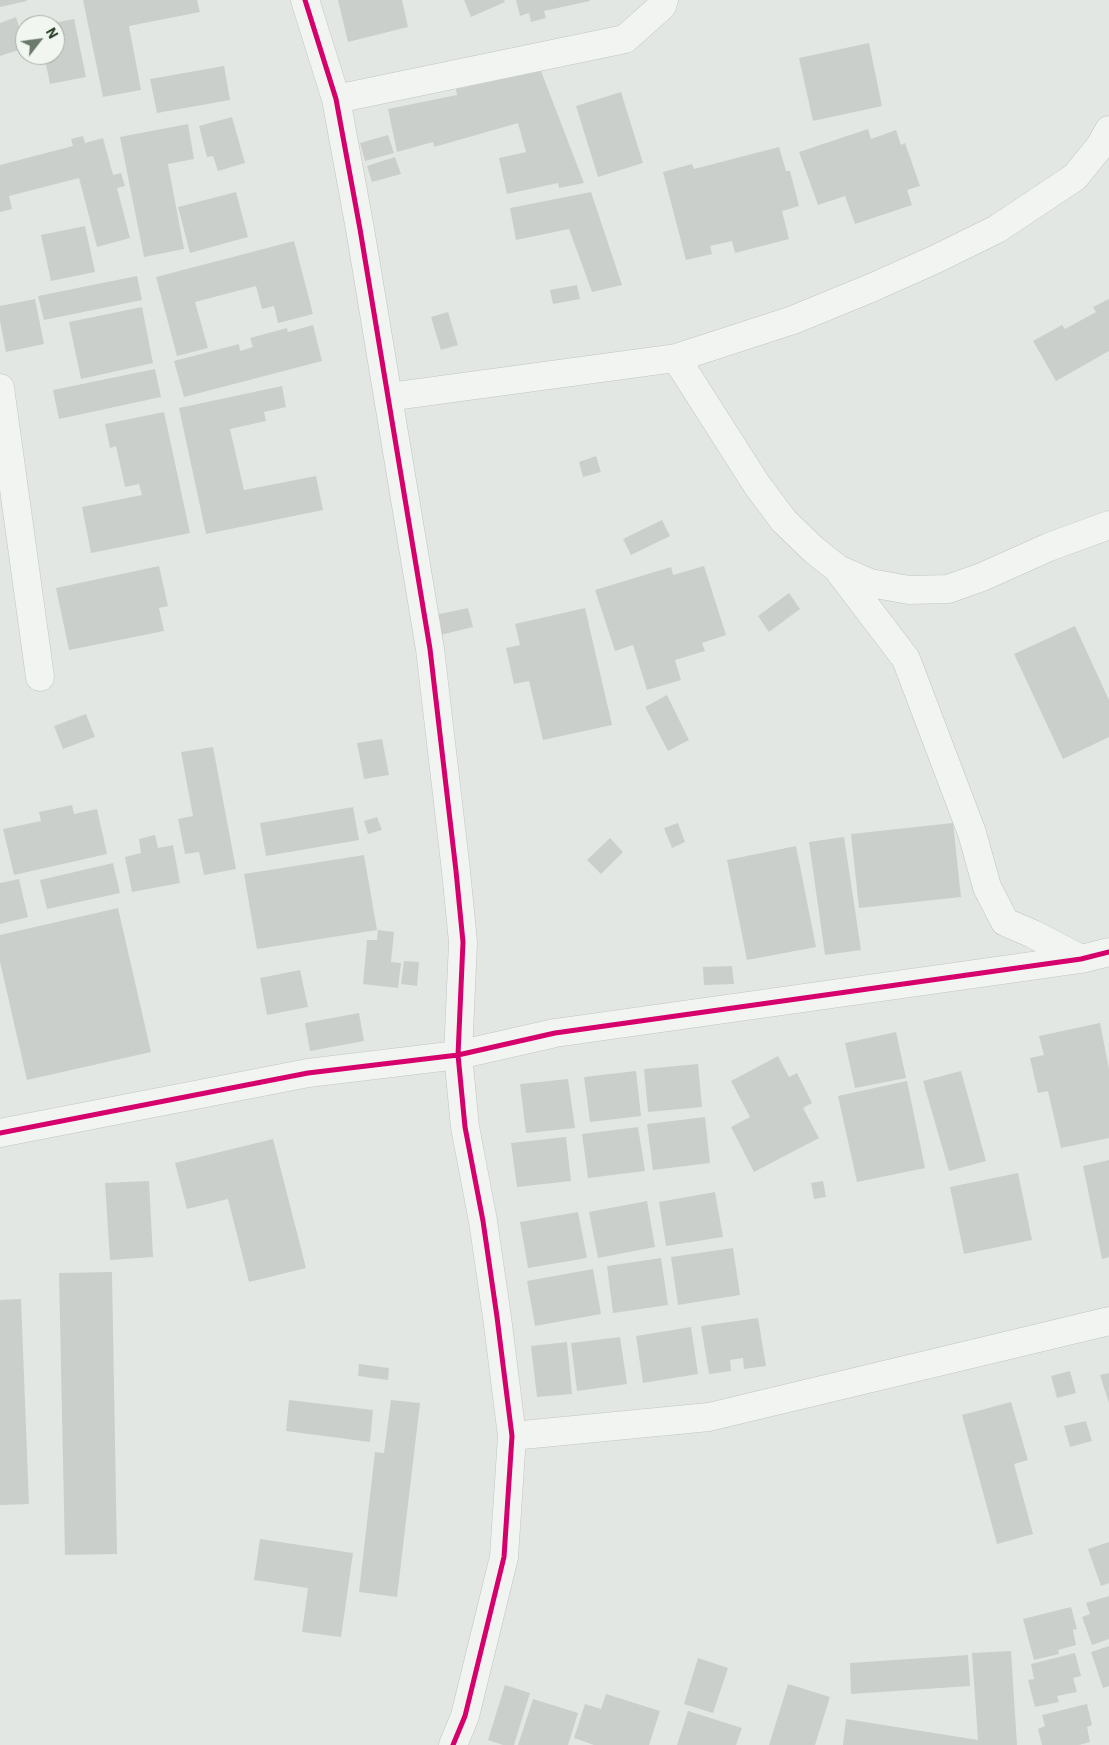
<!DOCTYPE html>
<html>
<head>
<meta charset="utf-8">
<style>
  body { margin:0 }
  #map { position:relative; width:1109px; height:1745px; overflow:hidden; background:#e3e7e3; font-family:"IBM Plex Sans",sans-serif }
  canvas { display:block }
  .north { position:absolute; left:15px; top:15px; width:50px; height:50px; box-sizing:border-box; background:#f1f7f0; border:1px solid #a2aea1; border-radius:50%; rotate:60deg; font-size:14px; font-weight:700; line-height:20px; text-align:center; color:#2b402a }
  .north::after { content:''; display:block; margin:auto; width:18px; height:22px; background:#6b7a6b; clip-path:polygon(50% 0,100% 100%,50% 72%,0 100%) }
</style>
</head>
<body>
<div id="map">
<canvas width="1109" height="1745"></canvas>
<div class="north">N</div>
</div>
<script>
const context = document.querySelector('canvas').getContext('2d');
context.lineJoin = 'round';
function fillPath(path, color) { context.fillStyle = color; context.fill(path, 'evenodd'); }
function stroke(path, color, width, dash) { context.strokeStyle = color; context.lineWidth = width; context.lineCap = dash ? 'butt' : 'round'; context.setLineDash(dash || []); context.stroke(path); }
fillPath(new Path2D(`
  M0,0H26L27,1L0,7Z
  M83,0H197L200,12L129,26L141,90L103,97Z
  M338,0H402L408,27L348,42Z
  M464,0H504L505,2L471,17Z
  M516,0H590V1L544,11L546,18L531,22L529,13L520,16Z
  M16,17L25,48L0,56V23Z
  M74,19L86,77L50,84L44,55H55V25L48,24Z
  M869,43L882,106L813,121L799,58Z
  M224,66L230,100L157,113L150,79Z
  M541,71L584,183L559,188L558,183L507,194L499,158L526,152L518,123L434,147L433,142L397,152L388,109L457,95L456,89Z
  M621,92L643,163L598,177L576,106Z
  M232,117L245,163L218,171L213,156L207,157L199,126Z
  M188,124L194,159L168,164L184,249L144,257L120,137Z
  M868,129L871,139L896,130L901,145L905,143L920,186L907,190L912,205L855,224L845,196L818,205L799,152Z
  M388,135L394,153L365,161L360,143Z
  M83,136L85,143L103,138L113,175L121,173L125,186L117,188L130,238L97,247L79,178L9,196L12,209L0,212V165L73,146L71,139Z
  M779,147L786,171H790L799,206L782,211L789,239L735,253L732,241L710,246L712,254L686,260L663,172L692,164L694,169Z
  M395,157L401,174L372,182L367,166Z
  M236,192L248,237L190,253L178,207Z
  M591,192L622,285L592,292L569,229L516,240L510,208Z
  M85,226L95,272L51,281L41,235Z
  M294,241L313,314L278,323L274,306L262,309L256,286L195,302L208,348L177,356L156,277Z
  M137,276L142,300L44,320L38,296Z
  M577,285L580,299L553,304L550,290Z
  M35,299L44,344L6,352L0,321V306Z
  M1109,299V351L1056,381L1033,341L1062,325L1065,329L1096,312L1093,307Z
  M142,307L153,363L81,379L69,322Z
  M448,312L458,345L441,350L431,317Z
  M313,325L322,361L184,397L174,361L239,344L240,351L253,347L250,338L287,328L288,332Z
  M155,369L161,397L59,419L53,390Z
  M282,386L286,407L264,412L266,421L230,429L244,490L316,476L323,510L206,534L179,408Z
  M164,412L190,533L91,553L82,507L142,495L139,484L125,487L116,446L110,448L105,424Z
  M596,456L601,472L583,477L579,462Z
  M662,520L670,536L631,555L623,539Z
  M159,566L168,606L159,608L164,631L69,650L56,588Z
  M704,566L726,635L702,643L705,651L675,660L681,680L647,690L633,645L615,651L595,590L671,567L673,575Z
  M789,593L800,609L769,632L758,616Z
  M468,608L473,627L440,635L435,615Z
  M585,608L612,725L543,740L529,681L514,684L506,648L520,645L515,624Z
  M1075,626L1109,700V737L1063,759L1014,654Z
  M667,695L689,740L668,751L645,707Z
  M86,714L95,737L63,749L54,726Z
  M382,739L389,775L364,779L357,743Z
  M213,747L236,869L204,875L199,852L185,854L178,819L193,816L181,752Z
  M72,805L74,814L97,809L107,854L14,875L3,829L41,821L39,812Z
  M353,807L359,840L266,856L260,823Z
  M377,817L382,830L368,834L364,821Z
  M678,823L685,842L672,848L664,828Z
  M953,823L961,897L859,908L851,834Z
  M155,835L158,848L173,845L180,883L132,892L125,857L141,853L139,839Z
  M844,837L861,950L825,955L809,842Z
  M610,838L623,852L601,874L587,860Z
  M796,846L816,947L747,960L727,860Z
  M364,855L377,930L257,949L244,874Z
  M113,863L120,893L47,909L40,880Z
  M19,879L28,917L0,924V883Z
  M118,908L151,1052L27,1080L0,962V935Z
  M378,930L394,932L391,962L401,963L398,988L363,984L367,940H377Z
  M404,961L419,962L417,986L401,984Z
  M732,966L734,984L704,985L703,967Z
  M300,970L308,1007L267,1015L260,978Z
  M359,1013L364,1041L310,1051L305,1023Z
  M1100,1023L1109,1069V1138L1061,1148L1048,1091L1038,1093L1030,1058L1044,1055L1039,1036Z
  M896,1032L906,1078L855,1088L845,1043Z
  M778,1056L789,1077L797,1073L812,1103L803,1108L819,1138L754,1172L731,1127L750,1117L731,1081Z
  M698,1064L702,1107L648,1112L644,1069Z
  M636,1071L641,1116L590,1122L584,1077Z
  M961,1071L986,1161L949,1171L923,1081Z
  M568,1079L575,1128L526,1133L520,1084Z
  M907,1081L925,1168L857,1182L838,1096Z
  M705,1117L710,1163L653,1170L647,1124Z
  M638,1127L645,1171L588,1178L582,1134Z
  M566,1137L571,1181L517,1187L511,1143Z
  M273,1139L306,1268L249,1282L228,1199L187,1209L175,1163Z
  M1109,1160V1257L1102,1259L1083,1166Z
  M1018,1173L1032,1240L964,1254L950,1187Z
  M149,1181L153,1257L110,1260L105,1183Z
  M823,1181L826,1197L814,1199L811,1183Z
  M715,1192L723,1237L666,1246L659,1202Z
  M647,1201L655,1247L598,1258L589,1212Z
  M578,1212L587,1258L528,1268L520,1222Z
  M733,1248L740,1295L678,1305L671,1257Z
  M661,1258L668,1305L613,1313L607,1266Z
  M593,1269L601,1314L535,1326L527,1281Z
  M112,1272L117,1554L65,1555L59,1273Z
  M21,1299L29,1504L0,1505V1300Z
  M758,1318L766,1366L744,1369L743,1358L730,1360L731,1371L709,1374L701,1326Z
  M691,1327L698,1374L643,1383L636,1336Z
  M620,1337L627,1384L577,1391L571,1343Z
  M567,1342L572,1394L537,1397L531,1346Z
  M359,1364L389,1368L388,1380L358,1376Z
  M1070,1371L1076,1393L1057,1398L1051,1376Z
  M1109,1373V1403L1100,1375Z
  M289,1400L373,1410L370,1442L286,1431Z
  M391,1400L420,1403L397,1597L359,1592L375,1452L384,1453Z
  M1011,1402L1028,1460L1014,1464L1033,1534L997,1544L962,1415Z
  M1086,1421L1092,1441L1070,1447L1064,1426Z
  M260,1539L353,1553L341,1637L302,1632L308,1588L254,1580Z
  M1109,1542V1583L1101,1586L1088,1549Z
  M1109,1596V1639L1092,1645L1082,1617L1090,1614L1086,1603Z
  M1071,1607L1077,1629L1073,1630L1076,1645L1058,1650L1059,1654L1034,1660L1023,1619Z
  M1109,1646V1686L1103,1688L1091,1652Z
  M1011,1651L1017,1745H843L846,1719L978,1740L972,1653Z
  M1075,1653L1081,1676L1073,1678L1077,1692L1057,1696L1059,1702L1035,1707L1028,1680L1034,1679L1031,1664Z
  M968,1655L970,1686L851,1694L850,1663Z
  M698,1658L728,1668L713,1713L684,1704Z
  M788,1684L830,1697L815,1745H769Z
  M505,1685L530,1693L514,1745H503L488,1740Z
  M606,1694L660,1711L649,1745H594L574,1738L585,1704L601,1709Z
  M533,1699L578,1713L568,1745H518Z
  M1087,1704L1092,1725L1087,1727L1090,1742L1079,1745H1042L1038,1729L1045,1726L1042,1715Z
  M688,1711L742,1728L736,1745H677Z`), '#cbcfcb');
const street = new Path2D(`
  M305,0L336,99L360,229L430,649L456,871L463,942L458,1055L465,1127L483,1221L497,1317L512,1436L504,1557L465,1716L453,1745
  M336,99L625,39L662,6L664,0
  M676,358L757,485L784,521L814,550L838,569L870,583L909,590L948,589L982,577L1049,547L1109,525
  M0,388L40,677
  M388,397L676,358L793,320L871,288L936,259L997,229L1075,177L1100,146L1109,130
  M839,571L906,659L972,833L987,887L1005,922L1033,934L1081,959
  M0,1133L308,1073L458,1055L555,1033L1081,959L1109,952
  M512,1436L709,1417L1109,1321`);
stroke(street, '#c1c5c1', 29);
stroke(street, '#f2f4f2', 28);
stroke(new Path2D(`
  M305,0L336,99L360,229L430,649L456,871L463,942L458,1055L465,1127L483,1221L497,1317L512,1436L504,1557L465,1716L453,1745
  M0,1133L308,1073L458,1055L555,1033L1081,959L1109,952`), '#d6006c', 5);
</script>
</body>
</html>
